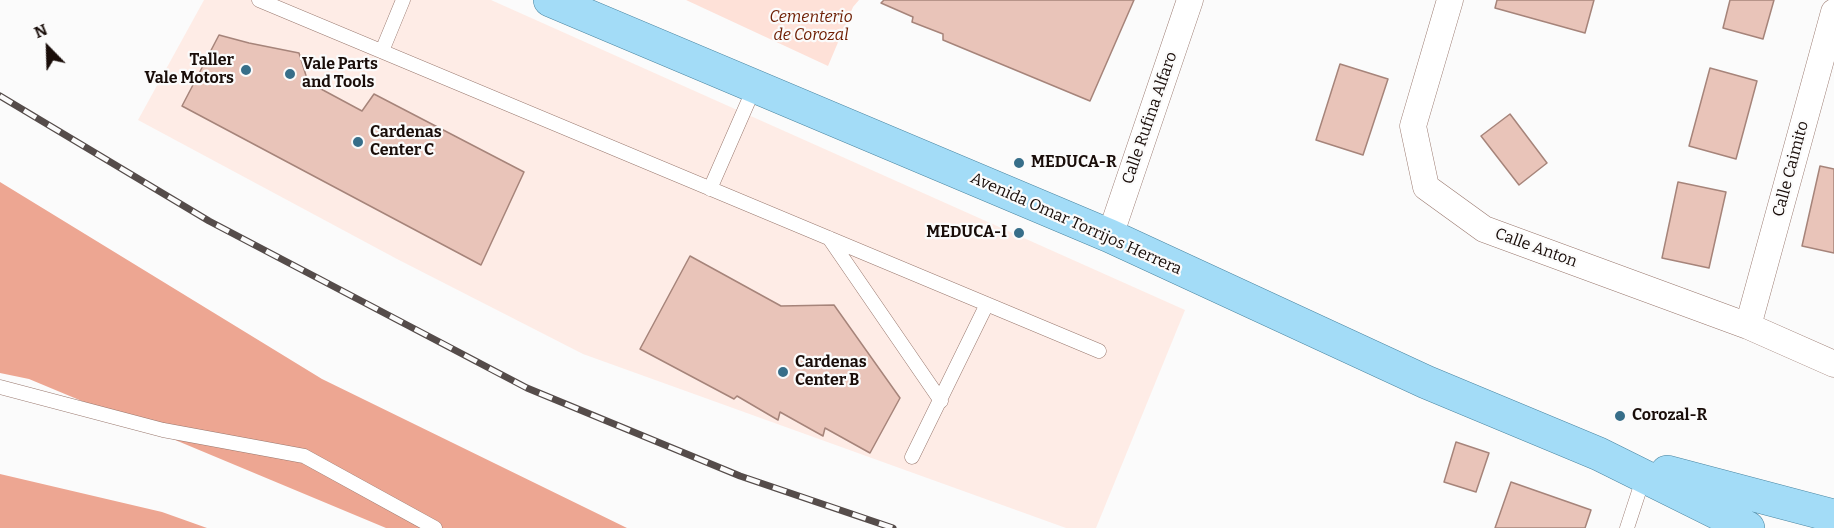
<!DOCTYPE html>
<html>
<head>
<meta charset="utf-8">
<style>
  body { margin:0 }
  #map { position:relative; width:1834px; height:528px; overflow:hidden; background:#fbfbfb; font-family:Bitter,serif }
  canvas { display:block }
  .north { position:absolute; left:18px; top:18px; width:60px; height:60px; -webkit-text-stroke:4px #fbfbfb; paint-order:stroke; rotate:337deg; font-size:16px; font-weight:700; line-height:24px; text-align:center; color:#190d09 }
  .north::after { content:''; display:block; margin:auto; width:21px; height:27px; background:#190d09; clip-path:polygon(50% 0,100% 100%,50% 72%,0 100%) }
</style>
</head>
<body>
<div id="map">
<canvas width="1834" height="528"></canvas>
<div class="north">N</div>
</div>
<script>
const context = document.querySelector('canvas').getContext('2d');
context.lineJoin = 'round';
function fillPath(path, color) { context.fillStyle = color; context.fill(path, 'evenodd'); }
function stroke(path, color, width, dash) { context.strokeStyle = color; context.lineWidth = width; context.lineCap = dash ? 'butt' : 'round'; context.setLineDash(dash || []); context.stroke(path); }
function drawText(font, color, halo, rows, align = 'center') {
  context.font = font + ' Bitter,serif'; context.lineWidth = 4.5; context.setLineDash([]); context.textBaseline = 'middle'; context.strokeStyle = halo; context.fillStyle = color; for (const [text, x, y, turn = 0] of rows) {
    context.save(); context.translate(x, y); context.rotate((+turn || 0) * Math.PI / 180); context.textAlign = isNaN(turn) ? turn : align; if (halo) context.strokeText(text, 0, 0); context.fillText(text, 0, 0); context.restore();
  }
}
fillPath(new Path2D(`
  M204,0H491L1185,310L1096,528H1066L583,354L397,259L138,120Z`), '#feece6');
fillPath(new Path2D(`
  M686,0H859L853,7L828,66Z`), '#fee1d8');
fillPath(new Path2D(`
  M0,182L322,379L627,528H386L29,379L0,373Z
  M0,474L162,512L207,528H0Z`), '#eda692');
const building = new Path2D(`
  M884,0H1134L1090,101L943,40V34L912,22L913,17L881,3Z
  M1497,0H1594L1585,33L1495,8Z
  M1730,0H1774L1763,39L1723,28Z
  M219,35L249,43L299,53L308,82L362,111L374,94L524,172L481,265L182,106Z
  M1340,64L1388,79L1363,155L1316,140Z
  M1710,68L1757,81L1736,159L1689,146Z
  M1510,114L1547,163L1519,185L1481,136Z
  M1820,166L1834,169V253L1802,246Z
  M1678,182L1726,192L1709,268L1662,258Z
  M690,256L781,306L834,305L900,398L870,453L825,428L823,436L780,412L778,420L737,396L734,399L640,349Z
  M1456,442L1489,453L1476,492L1444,482Z
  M1511,482L1591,510L1585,528H1495Z`);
fillPath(building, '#e9c4b9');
stroke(building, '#a6847a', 1.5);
const service = new Path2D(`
  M259,0L1099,351
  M382,51L403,0
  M710,189L755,86
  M829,238L941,401
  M0,387L163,430L304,456L435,528
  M912,457L987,304
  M1627,528L1644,476`);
const minor = new Path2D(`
  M1450,0L1413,126L1426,187L1484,229L1748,326L1834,364
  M1110,236L1190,0
  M1748,326L1834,12`);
const primary = new Path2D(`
  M550,0L1110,236L1426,382L1599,454L1748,528
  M1667,472L1834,516`);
stroke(service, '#99786e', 15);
stroke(minor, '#99786e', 27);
stroke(primary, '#4a85a0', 34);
stroke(service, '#fff', 14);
stroke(minor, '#fff', 26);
stroke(primary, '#a3dcf7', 33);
const rail = new Path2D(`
  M0,96L209,221L527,388L740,476L893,528`);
stroke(rail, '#554c4a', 7);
stroke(rail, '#fbfbfb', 4.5, [14]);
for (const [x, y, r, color] of [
  [246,70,6,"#376e89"],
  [290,74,6,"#376e89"],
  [358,142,6,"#376e89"],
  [1019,163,6,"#376e89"],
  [1019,233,6,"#376e89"],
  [783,372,6,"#376e89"],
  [1620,416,6,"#376e89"]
]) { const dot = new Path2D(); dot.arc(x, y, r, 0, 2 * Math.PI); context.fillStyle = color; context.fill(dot); stroke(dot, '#fbfbfb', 2); }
drawText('italic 16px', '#6d1c01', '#fbfbfb', [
  ["Cementerio",811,18],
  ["de Corozal",811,36]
]);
drawText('bold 16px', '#190d09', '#fbfbfb', [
  ["Taller",234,61,"right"],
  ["Vale Motors",234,79,"right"],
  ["Vale Parts",302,65],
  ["and Tools",302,83],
  ["Cardenas",370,133],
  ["Center C",370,151],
  ["MEDUCA-R",1031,163],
  ["MEDUCA-I",1007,233,"right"],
  ["Cardenas",795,363],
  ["Center B",795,381],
  ["Corozal-R",1632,416]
], 'left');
drawText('16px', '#190d09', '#fbfbfb', [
  ["Calle Rufina Alfaro",1150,118,-71],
  ["Calle Caimito",1791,169,-75],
  ["Avenida Omar Torrijos Herrera",1076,224,24],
  ["Calle Anton",1536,248,20]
]);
</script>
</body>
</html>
